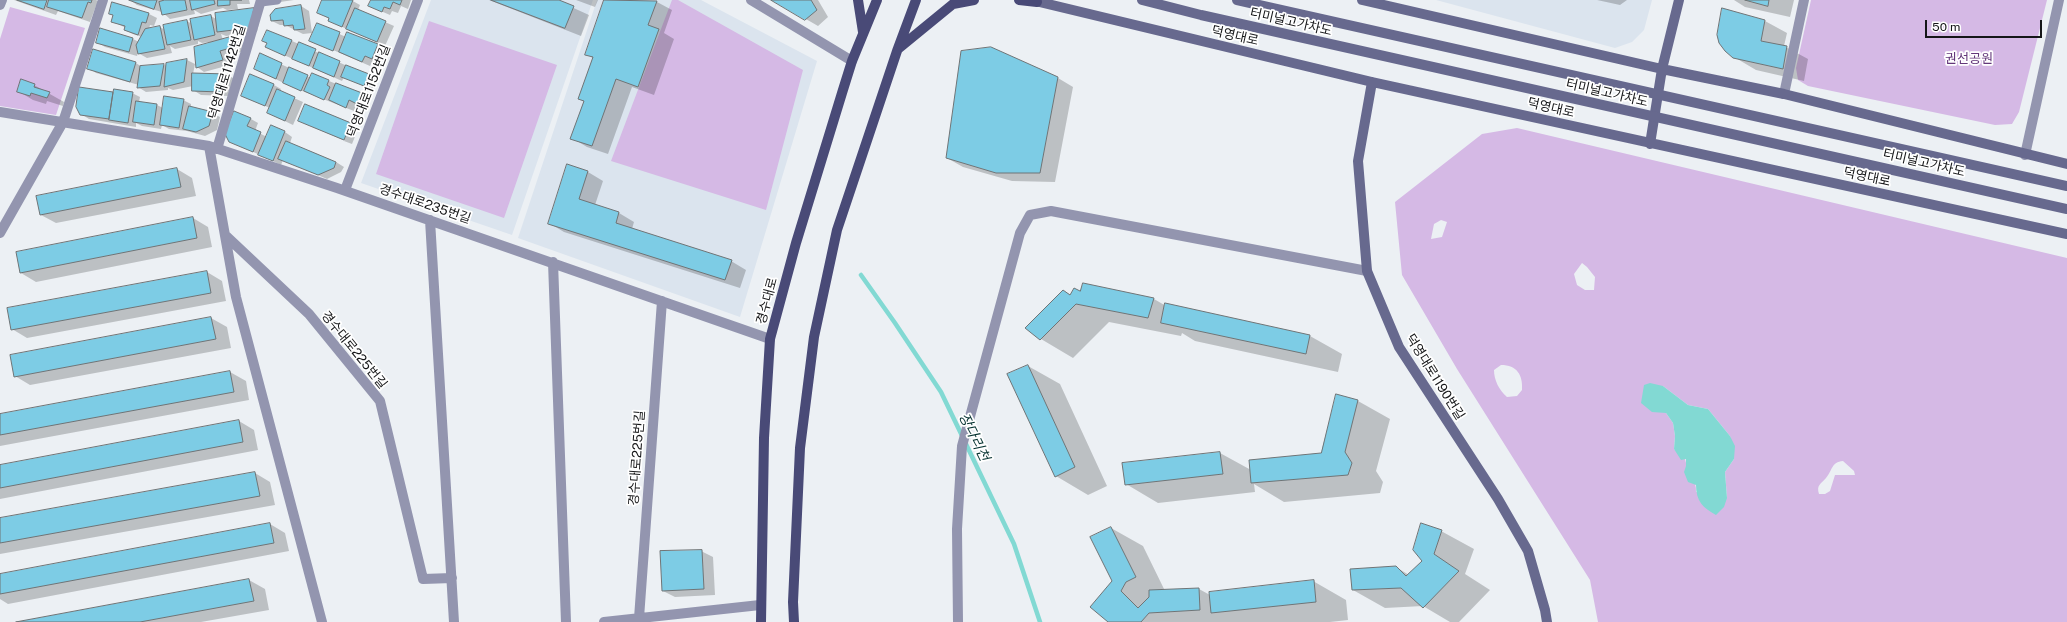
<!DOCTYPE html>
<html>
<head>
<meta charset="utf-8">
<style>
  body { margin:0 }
  #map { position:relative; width:2067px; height:622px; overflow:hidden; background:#ecf0f4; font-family:"Public Sans",sans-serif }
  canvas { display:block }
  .scale { position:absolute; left:1925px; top:20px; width:117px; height:18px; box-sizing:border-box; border:2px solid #151618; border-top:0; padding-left:5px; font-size:12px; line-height:14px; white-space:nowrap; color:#151618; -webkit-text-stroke:3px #fff; paint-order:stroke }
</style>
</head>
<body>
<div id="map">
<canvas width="2067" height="622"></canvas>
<div class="scale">50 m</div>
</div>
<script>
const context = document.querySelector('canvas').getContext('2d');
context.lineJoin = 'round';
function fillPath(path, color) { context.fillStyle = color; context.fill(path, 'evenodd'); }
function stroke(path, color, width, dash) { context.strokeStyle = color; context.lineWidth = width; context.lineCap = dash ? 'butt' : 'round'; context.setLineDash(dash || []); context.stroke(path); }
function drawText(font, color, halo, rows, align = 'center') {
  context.font = font + ' "Public Sans","Noto Sans KR",sans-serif'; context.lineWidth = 3.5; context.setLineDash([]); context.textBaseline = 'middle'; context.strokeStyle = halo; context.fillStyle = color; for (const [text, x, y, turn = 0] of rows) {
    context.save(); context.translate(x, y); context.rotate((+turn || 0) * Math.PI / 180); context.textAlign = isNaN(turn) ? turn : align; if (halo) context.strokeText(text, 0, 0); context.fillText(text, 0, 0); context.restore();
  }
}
fillPath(new Path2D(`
  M431,0H593L512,235L361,183Z
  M597,0H701L817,61L740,317L518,238Z
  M1436,0H1652L1644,30L1632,42L1615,48Z`), '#dbe4ee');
fillPath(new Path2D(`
  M672,0H678L803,70L766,210L611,161Z
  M1811,0H2047L2019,112L2012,124L1995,125L1808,86L1798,80L1796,68Z
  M10,7L85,28L56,115L0,106V39Z
  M429,21L557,65L504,218L376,174Z
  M1517,128L2067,258V622H1598L1590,580L1457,369L1402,275L1395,202L1482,134ZM1441,220L1447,222L1442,237L1431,239L1434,224ZM1582,263L1587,267L1595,277L1594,290H1585L1577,285L1574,274ZM1501,365C1517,365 1523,375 1522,390L1517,396L1507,397C1499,390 1494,380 1494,370ZM1663,386L1688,405L1708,409L1730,436L1734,459L1725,472L1727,498L1696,492C1697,480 1687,471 1685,459L1674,449L1675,436L1673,423L1666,413ZM1843,461L1854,471L1855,475H1835L1830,491L1825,494H1819C1816,485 1821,484 1826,478C1833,470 1831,462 1843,461Z`), '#d5b9e5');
fillPath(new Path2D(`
  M1650,383L1663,386L1688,405L1708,409L1730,436L1735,446L1734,459L1725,472L1727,498L1724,507L1716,515C1703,508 1696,501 1696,485L1688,482L1684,472L1686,466V459L1681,460L1674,449L1675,436L1673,423L1666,413L1652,412L1641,403L1644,385Z`), '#82d9d3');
fillPath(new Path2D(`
  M14,0H96L100,2L99,6H96L90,22L58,11L56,15Z
  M130,0H249L250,4H237L238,9L227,10L223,8L201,14L194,10L195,14L170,19L162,12L137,5Z
  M276,0H294L280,2Z
  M323,0H351L360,5L358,10L394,26L385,46L329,21L330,19L326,17Z
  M372,0H411L408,9L401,6L398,13L392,11L390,15L369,6Z
  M489,0H556L589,15L581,36Z
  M576,0H598L595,7Z
  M605,0L657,2L672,10L664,33L674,39L654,95L632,87L608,154L587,147L572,138L584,102L579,98L593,58L586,54Z
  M773,0H818L828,17L818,26Z
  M1597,0H1627L1620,5Z
  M1734,0H1794L1790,17L1745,7Z
  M113,3L149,14L157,18L154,26L150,25L149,29L160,27L165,30L187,21L192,24L211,16L216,19L261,13L257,32L226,36L221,34L223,40L234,37L242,42L245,51L228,55L230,65L204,72L197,67L210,42L202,43L198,41V44L175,49L170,46L172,53L147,58L138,53L137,56L105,47L97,42L133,39L139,42L142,37L133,34L125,30L126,28L112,21L114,15L110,13Z
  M301,6L309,11L312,33L303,34L285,25H280L272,21Z
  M1723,10L1765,21L1787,33L1784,46L1808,59L1804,81L1756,70L1734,57Z
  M317,24L346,37L348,33L385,50L380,63L373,60L370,66L310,40Z
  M292,41L376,79L372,90L344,77L342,81L266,47Z
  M94,51L136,63L142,67L164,65L167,66V64L187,60L195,64L193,74L227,75L235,79L229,96L201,95L193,90V86L173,90L168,88V90L146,92L138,87L139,85L96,73L89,68Z
  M261,55L311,78L329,81L361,94L369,99L365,107L357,104L354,111L292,87L263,73L255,69Z
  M251,75L274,85L281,89L280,92L303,102L293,125L268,113L270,108L242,96Z
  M1058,78L1073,87L1055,182L1012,181L963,167L947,158Z
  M34,85L64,102L63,106L47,101L46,104L33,100L18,91Z
  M80,88L114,93H132L140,97L139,102L157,105L163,108L183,100L191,104V108L212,113L220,117L217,130L205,136L187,131L169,129L162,125L161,129L142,126L136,123V127L89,119L81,114Z
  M251,119L258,123L255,131L267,137L271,126L285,132L292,137L290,143L336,162L344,167L341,172L327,179L283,160L281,165L230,141Z
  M299,121L350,124L343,140Z
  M351,125L358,129L352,144L344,141Z
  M568,165L588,172L603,181L595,205L619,213L634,222L632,229L731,261L746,270L740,288L564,232L549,223Z
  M177,169L192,178L196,196L56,223L41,215Z
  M193,218L208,227L212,247L36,282L21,273Z
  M207,272L222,281L226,301L27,338L12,329Z
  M1084,284L1154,299L1166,306L1310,336L1342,354L1338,372L1195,341L1182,333L1181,336L1109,322L1073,358L1041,339L1027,328L1064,291L1071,295L1081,292Z
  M211,318L227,327L231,348L30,385L15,376Z
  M1028,366L1060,384L1107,486L1088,495L1056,476Z
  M230,372L246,381L249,400L0,446V415Z
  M1358,401L1390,419L1376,471L1383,482L1380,493L1284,502L1254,484L1255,492L1158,503L1126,484L1124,464L1220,453L1251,470L1322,454Z
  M239,421L254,430L258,450L0,499V466Z
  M255,473L270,482L275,505L0,554V519Z
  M270,524L285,533L289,551L8,604L0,599V575Z
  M1111,528L1143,546L1165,591L1199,589L1210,595L1313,581L1346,600L1348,620L1330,622H1109L1113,581Z
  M1441,531L1474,549L1465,574L1490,590L1459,622H1450L1423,606L1385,608L1353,590L1396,567L1409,575L1424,561Z
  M701,551L713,557L715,595L675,597L663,591Z
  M249,580L265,589L269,610L201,622H21Z`), '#0003');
stroke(new Path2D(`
  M861,275L895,323L941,392L1014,544L1040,622`), '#82d9d3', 4.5);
const building = new Path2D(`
  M17,0H47L44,9Z
  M49,0H92L91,3L88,2L82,18L47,7Z
  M129,0H157L154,9Z
  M165,0H185L187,10L162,15L159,2Z
  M190,0H214L215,4L192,10Z
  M218,0H242H230V5L218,6Z
  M322,0H353L342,27L328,21L329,18L317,13Z
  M371,0H402L400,5L393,2L390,9L384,7L382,12L368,6Z
  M491,0H559L574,6L565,28Z
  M604,0L657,1L648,25L659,29L638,87L616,79L592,146L570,139L584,101L578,99L593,57L585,55Z
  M771,0H811L817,10L805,20Z
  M1745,0H1769L1768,6Z
  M112,2L149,13L146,23L142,22L138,35L124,30L125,26L111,22L113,15L109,14Z
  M301,5L305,29L294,30L293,25L284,26L283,20L271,21L270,15L275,9Z
  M254,8L250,28L217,32L215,13Z
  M355,8L386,21L377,42L346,29Z
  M1722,8L1765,20L1761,41L1787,46L1783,69L1733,58L1725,51L1719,43L1717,35Z
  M211,15L215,35L194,40L190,19Z
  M187,20L191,40L167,45L163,25Z
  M317,23L340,32L333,51L309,41Z
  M160,26L165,49L138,54L136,45L145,29Z
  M100,28L133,38L129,52L96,43Z
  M267,30L292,40L285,56L265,47L267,43L262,41Z
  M347,32L378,44L372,59L365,56L362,62L339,52Z
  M234,36L237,46L220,51L223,60L196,68L194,47Z
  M299,42L316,49L309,66L292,59Z
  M991,47L1058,77L1040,173H996L946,158L961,51Z
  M93,49L136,62L130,82L87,69Z
  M319,52L340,61L334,77L313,68Z
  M260,53L282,63L276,79L254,69Z
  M187,59L184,82L164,87L166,63Z
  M164,64L160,86L137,88L140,66Z
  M346,65L369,74L364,86L341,77Z
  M289,67L308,75L301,91L283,83Z
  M192,73L228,74L221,92L192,91Z
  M312,73L329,80L327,85L330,87L324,100L304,91Z
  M250,74L274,84L265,106L241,96Z
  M21,79L35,84L34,87L50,92L47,98L31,93L30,96L17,92Z
  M336,83L362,93L357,104L349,100L346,108L329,100Z
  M79,87L113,92L109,119L80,115L76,107Z
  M114,89L133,92L128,123L109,120Z
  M277,89L295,97L285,121L267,113Z
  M164,96L184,99L179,128L160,125Z
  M136,101L157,104L154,125L133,122Z
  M305,104L351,123L344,140L298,121Z
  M189,106L213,112L209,126L196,132L183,129Z
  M234,111L251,118L247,126L261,132L253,152L229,142L225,134Z
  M271,125L285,131L273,161L258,155Z
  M286,141L336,162L334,168L318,175L278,159Z
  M567,164L588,171L579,199L619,212L616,223L732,260L725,280L548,224Z
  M177,168L181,187L40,215L36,196Z
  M193,217L197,238L20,273L16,252Z
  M207,271L211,293L11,330L7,308Z
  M1083,283L1154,298L1148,318L1076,304L1040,340L1025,328L1063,290L1070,295L1074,288L1080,291Z
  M1165,303L1310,335L1306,354L1161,323Z
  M211,317L216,339L14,377L10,355Z
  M1028,365L1075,467L1055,477L1007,374Z
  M230,371L234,392L0,435V414Z
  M1336,394L1358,400L1345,452L1352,463L1348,475L1251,483L1249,460L1321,453Z
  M239,420L243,442L0,488V465Z
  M1220,452L1223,474L1125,485L1122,463Z
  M255,472L260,496L0,543V518Z
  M270,523L274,543L0,594V574Z
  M1421,523L1442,530L1434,554L1459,571L1423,608L1401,588L1352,590L1350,569L1396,566L1406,576L1422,561L1413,550Z
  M1111,527L1136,577L1126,582L1121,591L1138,608L1149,597V590L1199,588L1200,610L1149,613L1141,622H1108L1090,607L1112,581L1090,537Z
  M702,550L704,589L662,591L660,551Z
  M249,579L254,601L140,622H16Z
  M1314,580L1316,602L1211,613L1209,592Z`);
fillPath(building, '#7dcce5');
stroke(building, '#6f7476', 1);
stroke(new Path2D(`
  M261,2L277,0`), '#9395af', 9);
stroke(new Path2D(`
  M751,0L852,61
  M0,5L2,0
  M1784,94L1804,0
  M0,112L209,146L337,188L770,339
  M209,146L236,297L322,622
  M217,149L261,0
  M2025,155L2059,0
  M345,190L418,0
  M430,220L454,622
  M0,233L63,122L103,0
  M225,235L309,314L380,401L423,579L452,578
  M553,262L566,622
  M639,618L662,301
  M604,622L760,605
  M958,622L957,529L962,446L1020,233L1030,215L1051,211L1367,271`), '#9395af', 10);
stroke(new Path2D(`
  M1031,0L1372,82L2067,234
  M1362,0L1662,69L1784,94L2067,164
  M1372,82L1358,161L1367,271L1399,347L1498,499L1528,551L1545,610L1547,622
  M1650,144L1662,69L1679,0`), '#67698e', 10);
stroke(new Path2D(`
  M858,0L863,32
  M1019,0L1037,2
  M898,49L953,4L974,0
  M761,622L764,438L770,339L796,243L842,93L852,61L877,0
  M794,622L793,602L800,448L814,337L837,230L897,51L916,0`), '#494a77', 10);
stroke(new Path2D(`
  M1142,0L1201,15L2067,209
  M1237,0L2067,186`), '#67698e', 10);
drawText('13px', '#151618', '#fff', [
  ["터미널고가차도",1291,22,13],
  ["덕영대로",1235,36,13],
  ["덕영대로1142번길",227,72,-73],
  ["덕영대로1152번길",369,91,-69],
  ["터미널고가차도",1607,93,13],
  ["덕영대로",1551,108,13],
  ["터미널고가차도",1924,163,13],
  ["덕영대로",1867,177,12],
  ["경수대로235번길",425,204,19],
  ["경수대로",767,301,-75],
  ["경수대로225번길",354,350,51],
  ["덕영대로1190번길",1435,377,58],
  ["경수대로225번길",637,458,-86]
]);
drawText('13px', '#63377a', '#fff', [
  ["권선공원",1969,59]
]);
drawText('italic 14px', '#053230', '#fff', [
  ["장다리천",974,437,64]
]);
</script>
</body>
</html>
